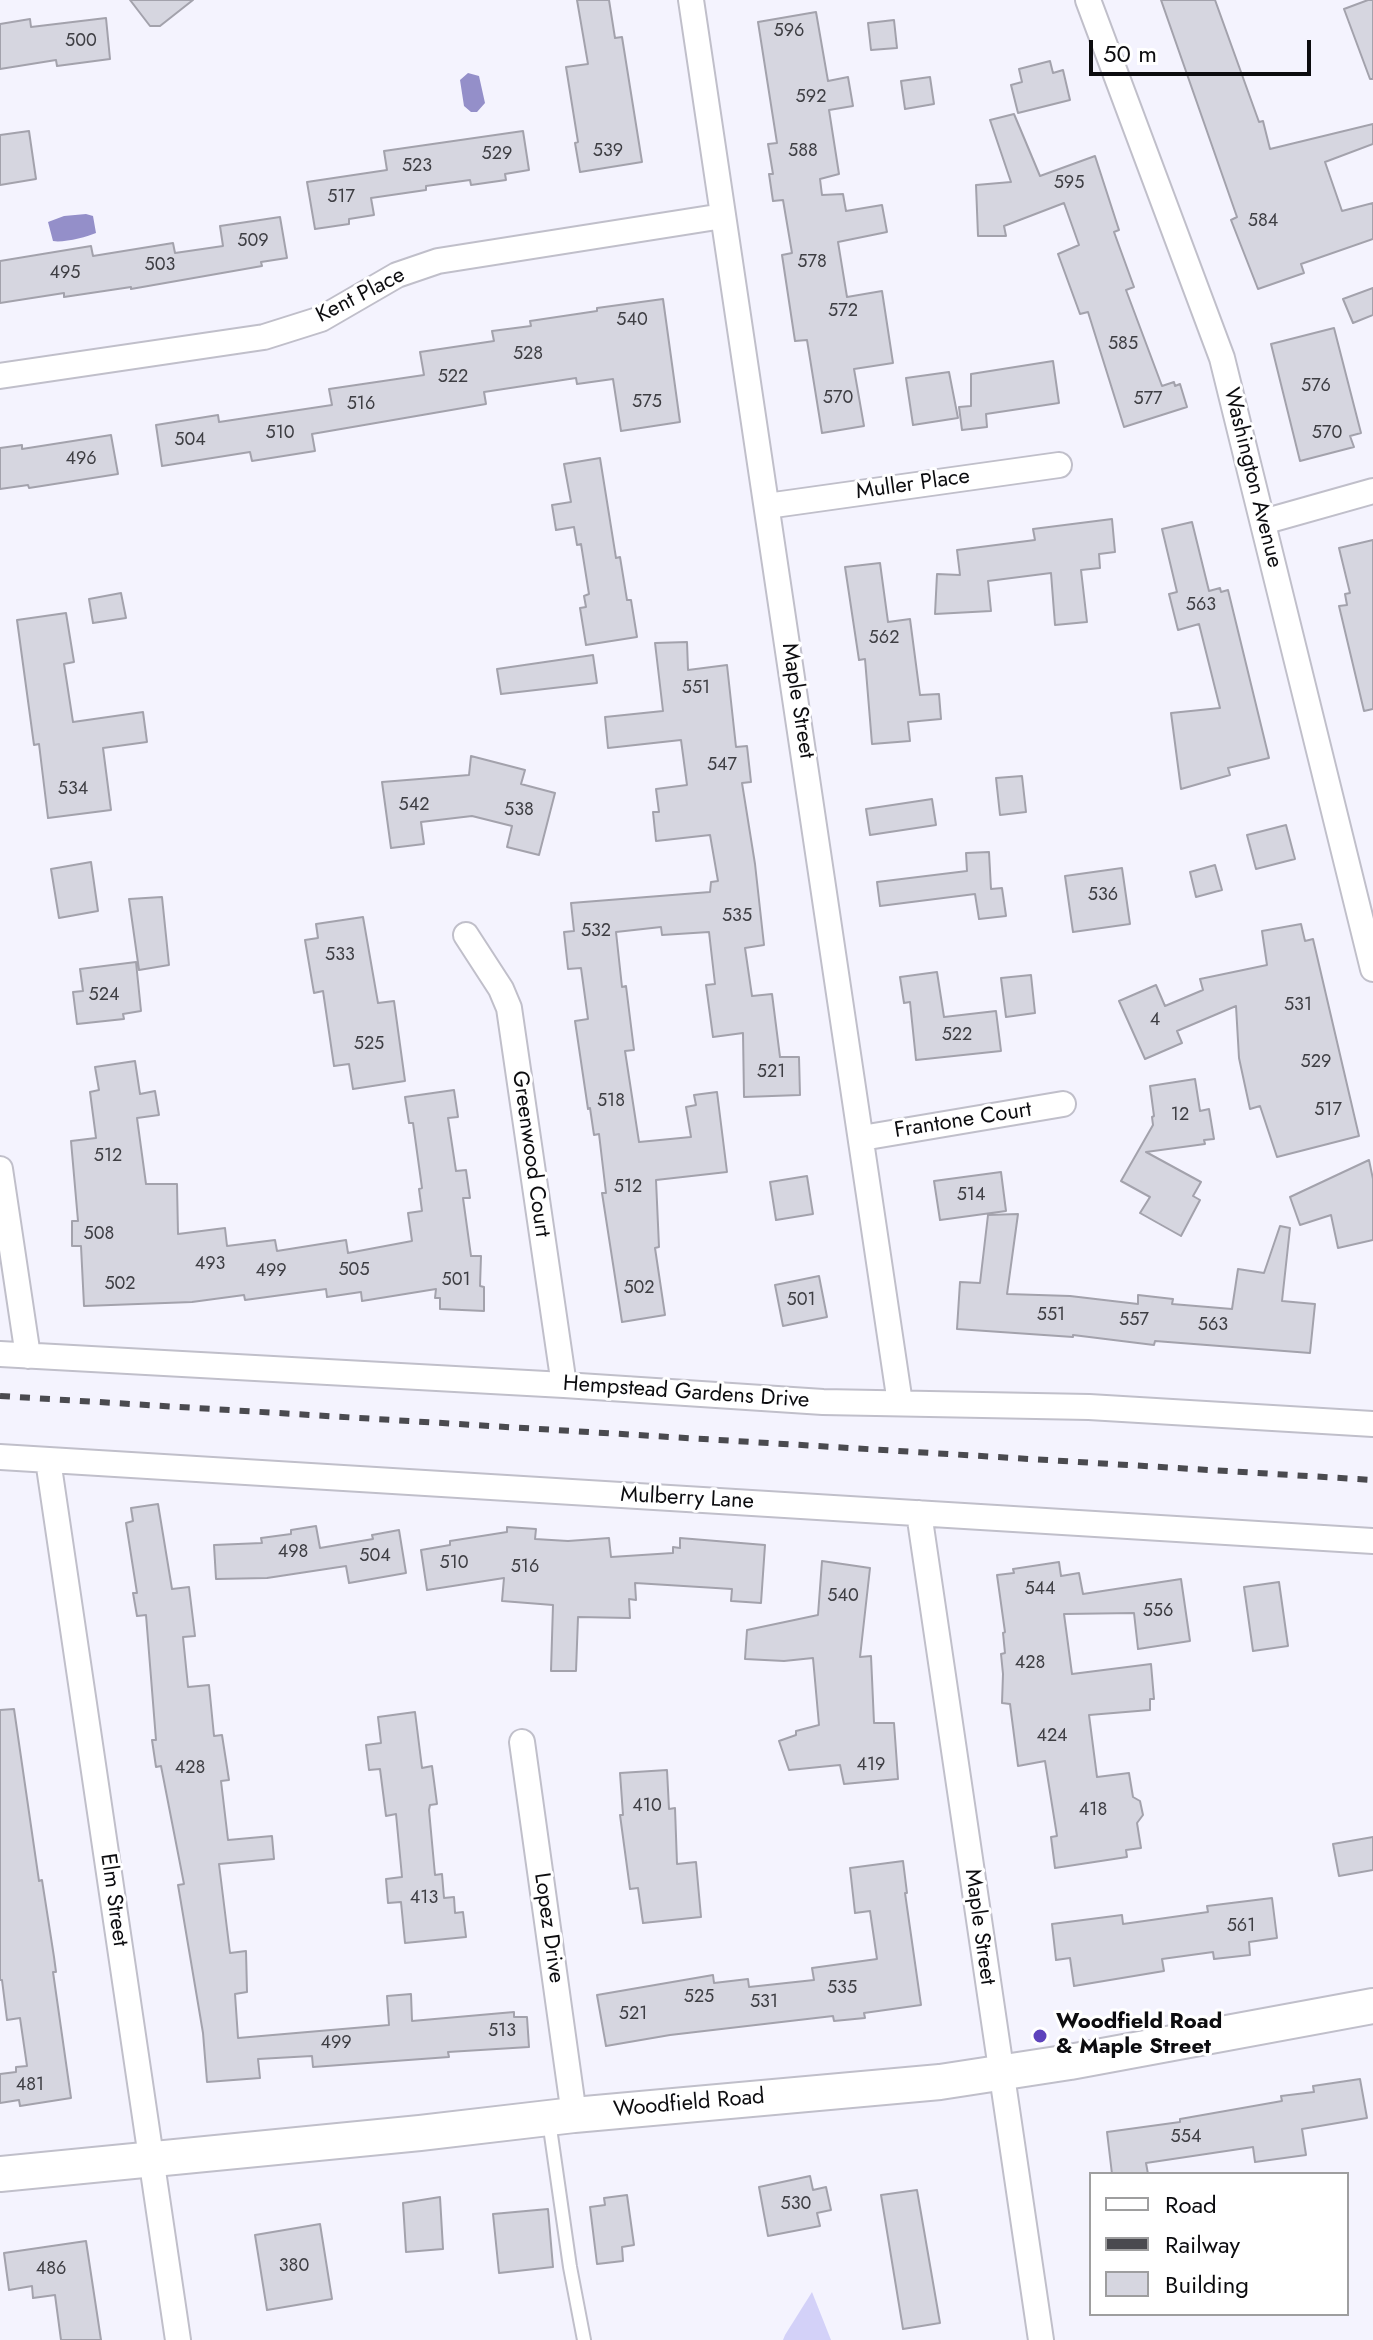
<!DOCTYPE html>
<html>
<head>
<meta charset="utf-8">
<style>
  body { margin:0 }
  #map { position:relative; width:1373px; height:2340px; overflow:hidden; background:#f4f3fe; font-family:Jost,sans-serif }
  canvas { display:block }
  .legend { position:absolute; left:1089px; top:2172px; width:260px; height:144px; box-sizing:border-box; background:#fff; border:2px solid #9e9e9f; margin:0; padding:10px 14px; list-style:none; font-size:24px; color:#0c0c0f }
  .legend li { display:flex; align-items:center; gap:16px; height:40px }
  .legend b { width:40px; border:2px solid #9e9e9f }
  .scale { position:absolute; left:1089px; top:40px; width:222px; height:36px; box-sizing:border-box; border:4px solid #0c0c0f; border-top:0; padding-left:10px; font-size:24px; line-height:28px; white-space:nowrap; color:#0c0c0f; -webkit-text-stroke:6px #fff; paint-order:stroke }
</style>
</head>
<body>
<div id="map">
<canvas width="1373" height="2340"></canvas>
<ul class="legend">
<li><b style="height:10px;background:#fff"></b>Road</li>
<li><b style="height:10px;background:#4a4a4f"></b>Railway</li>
<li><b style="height:22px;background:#d6d6e0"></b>Building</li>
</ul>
<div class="scale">50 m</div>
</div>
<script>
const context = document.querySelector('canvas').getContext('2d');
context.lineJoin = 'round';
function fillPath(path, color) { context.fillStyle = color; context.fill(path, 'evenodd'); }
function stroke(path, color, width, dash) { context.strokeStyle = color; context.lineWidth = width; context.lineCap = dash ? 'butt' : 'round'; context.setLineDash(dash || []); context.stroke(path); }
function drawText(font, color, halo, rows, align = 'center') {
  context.font = font + ' Jost,sans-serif'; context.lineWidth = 6; context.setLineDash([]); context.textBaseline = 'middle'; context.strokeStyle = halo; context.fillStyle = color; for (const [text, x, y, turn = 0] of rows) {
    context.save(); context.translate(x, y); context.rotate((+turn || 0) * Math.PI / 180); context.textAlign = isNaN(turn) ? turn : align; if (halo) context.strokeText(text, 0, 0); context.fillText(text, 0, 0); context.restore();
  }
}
fillPath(new Path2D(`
  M812,2292L831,2340H783L785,2335Z`), '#d3d1f8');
fillPath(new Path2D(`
  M468,73L479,76L485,103L477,112H471L464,106L460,80Z
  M86,214L93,216L96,233C87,237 63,243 53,241L48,222L64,216Z`), '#948fc9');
const building = new Path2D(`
  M130,0H193L160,26H150Z
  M577,0H609L615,38L622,37L642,162L580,172L575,143L578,142L566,67L588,64Z
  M1161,0H1215L1259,122L1263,121L1270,149L1373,124V144L1325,162L1342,211L1373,203V239L1301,264L1304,273L1258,289L1231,220L1237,217Z
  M1368,0H1373V79H1370L1344,9Z
  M816,12L828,81L848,77L853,106L829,110L839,174L820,179L822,195L843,194L846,211L882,205L887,232L838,242L847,297L882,291L893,363L854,369L864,426L822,433L807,340L795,341L782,255L792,253L783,200L773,201L769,174H773L768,144L777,143L758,22Z
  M106,18L110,59L57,66L56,60L0,69V24L30,19L31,27Z
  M894,20L897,48L871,50L868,23Z
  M1050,61L1053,73L1063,70L1070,100L1018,113L1011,85L1022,82L1019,69Z
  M930,77L934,104L905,109L901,81Z
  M1014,114L1040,176L1095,156L1119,230L1114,232L1134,287L1126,290L1162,386L1174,382L1175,386L1180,384L1187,407L1124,427L1088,312L1080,314L1058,254L1079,245L1064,203L1004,226L1006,236H978L976,185L1011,182L990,120Z
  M29,131L36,179L0,185V135Z
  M523,131L529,170L505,174L506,180L471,185L470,180L426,186V190L371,198L374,215L349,219V224L315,229L307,182L387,170L384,151Z
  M280,217L287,258L261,262L262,266L131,289V287L64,297V293L0,303V261L91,246L93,256L173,243L175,253L223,246L220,226Z
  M1373,288V315L1353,323L1343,299Z
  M663,299L680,422L621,431L613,379L577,384L576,378L484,392L486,404L312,434L315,451L252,461L250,452L162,466L156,425L218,415L219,422L332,405L329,389L424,375L420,352L494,341L492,331L531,326L530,321L597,311V308Z
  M1334,328L1361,433L1350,436L1354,447L1300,461L1271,344Z
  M1053,361L1059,403L986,414L987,427L962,430L959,407L971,406V374Z
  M949,372L958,418L913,425L906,378Z
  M111,435L118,474L29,488L28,485L0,489V448L22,445V449Z
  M600,458L616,558L620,557L627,600H631L637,637L586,645L580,608L586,607L584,596L589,594L581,544L577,545L574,527L556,530L552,505L571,502L564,464Z
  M1112,519L1115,552L1099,554L1100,568L1081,570L1087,622L1055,625L1051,573L988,581L991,611L935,614L937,574L960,575L957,550L1035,540L1033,529Z
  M1192,522L1209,591L1220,588L1221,592L1228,590L1269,758L1228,768L1230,775L1181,789L1171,713L1220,708L1199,624L1178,630L1169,594L1177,592L1162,529Z
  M1373,540V709L1364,711L1339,606L1347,605L1345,594L1350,593L1339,548Z
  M880,563L888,622L910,619L920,695L939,694L941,719L908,722L910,741L872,744L865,659L859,660L845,567Z
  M121,593L126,618L93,623L89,599Z
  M66,613L74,662L64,664L73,722L143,712L147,742L103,748L111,810L48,818L39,744L34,745L17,620Z
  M687,642L688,670L727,665L736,747L747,746L751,782L742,783L755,864L764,945L745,948L752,996L772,994L780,1057H799L800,1095L744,1097L743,1033L713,1037L706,985L715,984L709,932L662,935L661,927L616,932L622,987L626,986L634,1050L625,1051L639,1142L691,1137L686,1107L696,1105L694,1095L717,1092L727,1172L656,1180L659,1247L655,1248L665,1315L622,1322L602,1193H606L599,1134L594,1135L590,1108L588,1109L575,1021L588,1019L581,968L568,969L564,932L574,931L571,903L710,892L711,882L718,881L710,835L656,841L653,812H659L656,789L687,785L681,740L608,748L605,717L663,711L655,643Z
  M593,655L597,683L501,694L497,669Z
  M471,756L525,770L521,784L555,793L539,855L507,847L512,826L472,816L421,822L424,844L391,848L382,782L469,775Z
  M1022,776L1026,812L1000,815L996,778Z
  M932,799L936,825L870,835L866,809Z
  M1286,825L1295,859L1256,869L1247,835Z
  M989,852L991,889L1002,888L1006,916L979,919L975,894L880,906L877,882L967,871L966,853Z
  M91,862L98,911L59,918L51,869Z
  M1215,865L1222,890L1196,897L1190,872Z
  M1122,868L1130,924L1073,932L1065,876Z
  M162,897L169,965L139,970L129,899Z
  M363,917L378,1003L394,1001L405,1081L353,1089L349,1064L334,1066L323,991L314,993L305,940L318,938L316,924Z
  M1301,924L1305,941L1313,939L1359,1136L1277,1157L1260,1106L1250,1109L1239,1058L1236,1006L1177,1031L1182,1043L1145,1059L1119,1001L1156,985L1165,1006L1203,990L1200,979L1267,965L1262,931Z
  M136,962L141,1011L123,1014L124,1019L77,1024L73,992L83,991L80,969Z
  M937,972L944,1017L996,1011L1001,1051L916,1060L910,1002L904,1003L900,977Z
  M1031,975L1035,1013L1006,1017L1001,978Z
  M135,1061L140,1094L155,1091L159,1115L137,1118L146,1184H177L178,1234L225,1228L227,1246L275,1240L277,1251L346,1240L348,1253L412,1241L408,1213L422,1211L419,1189L422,1188L413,1123H409L405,1097L454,1090L458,1117L448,1118L456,1171L466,1170L470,1198H463L471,1256H481L480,1286L484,1287V1311L440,1309V1298H435L436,1289L362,1301L361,1292L327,1297L326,1289L245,1300L244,1295L192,1302L84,1306L81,1246H72V1221H78L71,1141L96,1138L90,1092L99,1090L95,1067Z
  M1195,1079L1200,1111L1209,1109L1214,1139L1204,1140L1205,1144L1146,1152L1201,1182L1193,1196L1200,1200L1181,1236L1140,1213L1150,1197L1121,1181L1153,1125L1152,1117L1154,1116L1150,1086Z
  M1369,1160L1373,1179V1240L1338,1248L1331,1215L1300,1225L1290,1197Z
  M1001,1172L1006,1211L940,1220L934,1181Z
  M807,1176L813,1214L776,1220L770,1182Z
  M1018,1214L1007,1294L1070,1296L1138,1304V1295L1173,1299L1172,1304L1232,1309L1238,1269L1264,1273L1280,1226L1290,1228L1282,1301L1315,1304L1310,1353L1155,1341L1154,1345L1073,1335V1337L957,1329L960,1282L980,1283L988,1215Z
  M819,1276L827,1317L783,1326L775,1285Z
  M158,1504L172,1589L189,1587L195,1636L183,1637L188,1687L209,1685L214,1736L222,1735L229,1780L221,1781L228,1840L272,1836L274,1859L219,1864L230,1953L246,1951L247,1992L235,1994L238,2038L389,2025L387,1996L411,1994L412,2021L514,2012V2017H527L529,2047L448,2052L449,2057L313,2067L312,2056L258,2059L260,2078L207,2082L203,2033L178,1885L184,1884L161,1766L156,1767L152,1740H156L146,1615L137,1616L133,1593H137L126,1523L133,1521L131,1508Z
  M316,1526L320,1548L373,1539L372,1535L399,1530L406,1573L349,1583L346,1566L267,1578L216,1579L214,1545L262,1543L261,1538L291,1534V1530Z
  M507,1527L536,1529L535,1539L568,1541L609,1538L611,1557L673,1553V1547L680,1548V1538L765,1545L761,1603L731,1601L732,1589L635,1583L636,1600L629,1599L630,1618L578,1617L576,1671H551L553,1605L502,1601L504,1578L427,1590L421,1550L450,1545V1541L507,1532Z
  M822,1561L870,1568L860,1657L871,1656L874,1723H894L898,1779L844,1784L840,1765L789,1770L779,1741L796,1735V1731L819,1725L813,1658L784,1661L745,1659L747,1630L818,1615Z
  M1059,1562L1061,1576L1079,1573L1083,1594L1181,1579L1190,1641L1138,1649L1134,1613L1064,1614L1072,1674L1151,1664L1154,1699H1150V1710L1089,1715L1097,1777L1129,1773L1133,1797L1140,1801L1143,1815L1137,1823L1141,1848L1126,1850L1127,1857L1055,1868L1051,1837L1057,1836L1045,1761L1018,1766L1010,1704L1002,1703L1003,1674L1001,1654L1005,1653L1003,1633L1005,1632L997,1575L1014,1573L1013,1569Z
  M1279,1582L1288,1646L1253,1651L1244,1587Z
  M14,1709L39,1881L42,1880L54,1957L56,1972H53L71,2098L20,2106L19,2100L0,2103V2074L16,2072V2067L27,2066L20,2018L7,2020L2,1980H0V1710Z
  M415,1712L422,1768L432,1766L437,1804L430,1805L429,1810L435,1875L442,1874L444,1898L454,1897L455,1913L463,1912L466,1937L405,1943L401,1902L388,1903L386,1879L402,1877L396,1814L386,1816L380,1769L369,1770L366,1745L381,1743L378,1717Z
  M667,1770L669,1809L675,1808L677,1864L696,1862L701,1917L643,1923L638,1888L630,1889L620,1815H623L620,1773Z
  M1373,1837V1870L1339,1876L1333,1844Z
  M903,1861L907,1893H905L921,2005L864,2013L865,2018L834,2021L833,2016L670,2035L606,2046L597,1995L713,1975L714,1983L748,1979L749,1987L814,1980L812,1968L877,1959L870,1911L855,1913L850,1868Z
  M1272,1898L1277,1938L1249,1942L1250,1955L1214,1959L1213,1952L1162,1959L1164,1971L1074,1986L1070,1958L1056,1960L1052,1924L1122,1915L1123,1924L1208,1912L1207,1906Z
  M1360,2079L1367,2118L1302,2129L1306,2155L1255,2162L1253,2147L1146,2163L1148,2174H1112L1107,2132L1180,2122V2119L1282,2101L1281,2096L1314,2092L1313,2086Z
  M810,2176L813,2190L826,2187L831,2210L817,2213L820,2226L768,2236L759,2187Z
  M917,2190L940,2323L903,2329L881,2195Z
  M627,2195L634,2245L622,2247L623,2261L597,2264L590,2207L605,2205L604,2198Z
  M440,2197L443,2249L406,2252L403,2203Z
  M548,2209L553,2267L499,2273L493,2214Z
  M320,2224L332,2299L267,2310L255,2235Z
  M86,2241L101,2340H61L55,2295L33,2298L32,2286L9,2290L4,2253Z`);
fillPath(building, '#d6d6e0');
stroke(building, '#a3a2ac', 2);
const service = new Path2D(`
  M549,2121L570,2267L584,2340`);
const minor = new Path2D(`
  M691,0L900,1403
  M1088,0L1222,358L1373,969
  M0,376L264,337L321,319L397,275L438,261L723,216
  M767,506L1059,465
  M1263,522L1373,491
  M466,935L501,989L509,1008L564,1385
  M862,1138L1063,1104
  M0,1169L28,1356
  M0,1354L564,1385L823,1402L1089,1407L1373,1424
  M0,1457L1373,1541
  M48,1460L178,2340
  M919,1513L1041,2340
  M522,1742L574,2115`);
const secondary = new Path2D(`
  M0,2174L420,2133L574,2115L940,2082L1070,2062L1373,2006`);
stroke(service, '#c0bfca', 16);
stroke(minor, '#c0bfca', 28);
stroke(secondary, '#c0bfca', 38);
stroke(service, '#fff', 12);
stroke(minor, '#fff', 24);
stroke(secondary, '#fff', 34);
stroke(new Path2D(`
  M0,1396L1373,1480`), '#4a4a4f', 6, [10, 10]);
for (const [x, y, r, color] of [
  [1040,2036,8,"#5e43bc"]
]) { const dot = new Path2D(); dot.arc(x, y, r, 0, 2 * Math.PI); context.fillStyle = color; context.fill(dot); stroke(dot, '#fff', 3); }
drawText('18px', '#3e3e43', null, [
  ["596",789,32],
  ["500",81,42],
  ["592",811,98],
  ["539",608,152],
  ["588",803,152],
  ["529",497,155],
  ["523",417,167],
  ["595",1069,184],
  ["517",341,198],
  ["584",1263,222],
  ["509",253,242],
  ["578",812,263],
  ["503",160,266],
  ["495",65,274],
  ["572",843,312],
  ["540",632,321],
  ["585",1123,345],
  ["528",528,355],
  ["522",453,378],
  ["576",1316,387],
  ["570",838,399],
  ["577",1148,400],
  ["575",647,403],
  ["516",361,405],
  ["510",280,434],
  ["570",1327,434],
  ["504",190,441],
  ["496",81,460],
  ["563",1201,606],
  ["562",884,639],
  ["551",696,689],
  ["547",722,766],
  ["534",73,790],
  ["542",414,806],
  ["538",519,811],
  ["536",1103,896],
  ["535",737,917],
  ["532",596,932],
  ["533",340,956],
  ["524",104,996],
  ["531",1298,1006],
  ["4",1155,1021],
  ["522",957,1036],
  ["525",369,1045],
  ["529",1316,1063],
  ["521",771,1073],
  ["518",611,1102],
  ["517",1328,1111],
  ["12",1180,1116],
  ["512",108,1157],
  ["512",628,1188],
  ["514",971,1196],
  ["508",99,1235],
  ["493",210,1265],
  ["505",354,1271],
  ["499",271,1272],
  ["501",456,1281],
  ["502",120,1285],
  ["502",639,1289],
  ["501",801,1301],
  ["551",1051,1316],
  ["557",1134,1321],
  ["563",1213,1326],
  ["498",293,1553],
  ["504",375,1557],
  ["510",454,1564],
  ["516",525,1568],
  ["544",1040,1590],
  ["540",843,1597],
  ["556",1158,1612],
  ["428",1030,1664],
  ["424",1052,1737],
  ["419",871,1766],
  ["428",190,1769],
  ["410",647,1807],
  ["418",1093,1811],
  ["413",424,1899],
  ["561",1241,1927],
  ["535",842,1989],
  ["525",699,1998],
  ["531",764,2003],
  ["521",633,2015],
  ["513",502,2032],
  ["499",336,2044],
  ["481",30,2086],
  ["554",1186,2138],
  ["530",796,2205],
  ["380",294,2267],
  ["486",51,2270]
]);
drawText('22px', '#0c0c0f', '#fff', [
  ["Kent Place",361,296,-27],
  ["Washington Avenue",1252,478,76],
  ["Muller Place",913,485,-8],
  ["Maple Street",797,701,81],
  ["Frantone Court",963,1121,-9],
  ["Greenwood Court",530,1154,82],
  ["Hempstead Gardens Drive",686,1393,4],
  ["Mulberry Lane",687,1499,3],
  ["Elm Street",113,1900,82],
  ["Maple Street",979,1927,82],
  ["Lopez Drive",548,1928,82],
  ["Woodfield Road",689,2104,-5]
]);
drawText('bold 22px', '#0c0c0f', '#fff', [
  ["Woodfield Road",1056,2023],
  ["& Maple Street",1056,2048]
], 'left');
</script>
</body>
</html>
